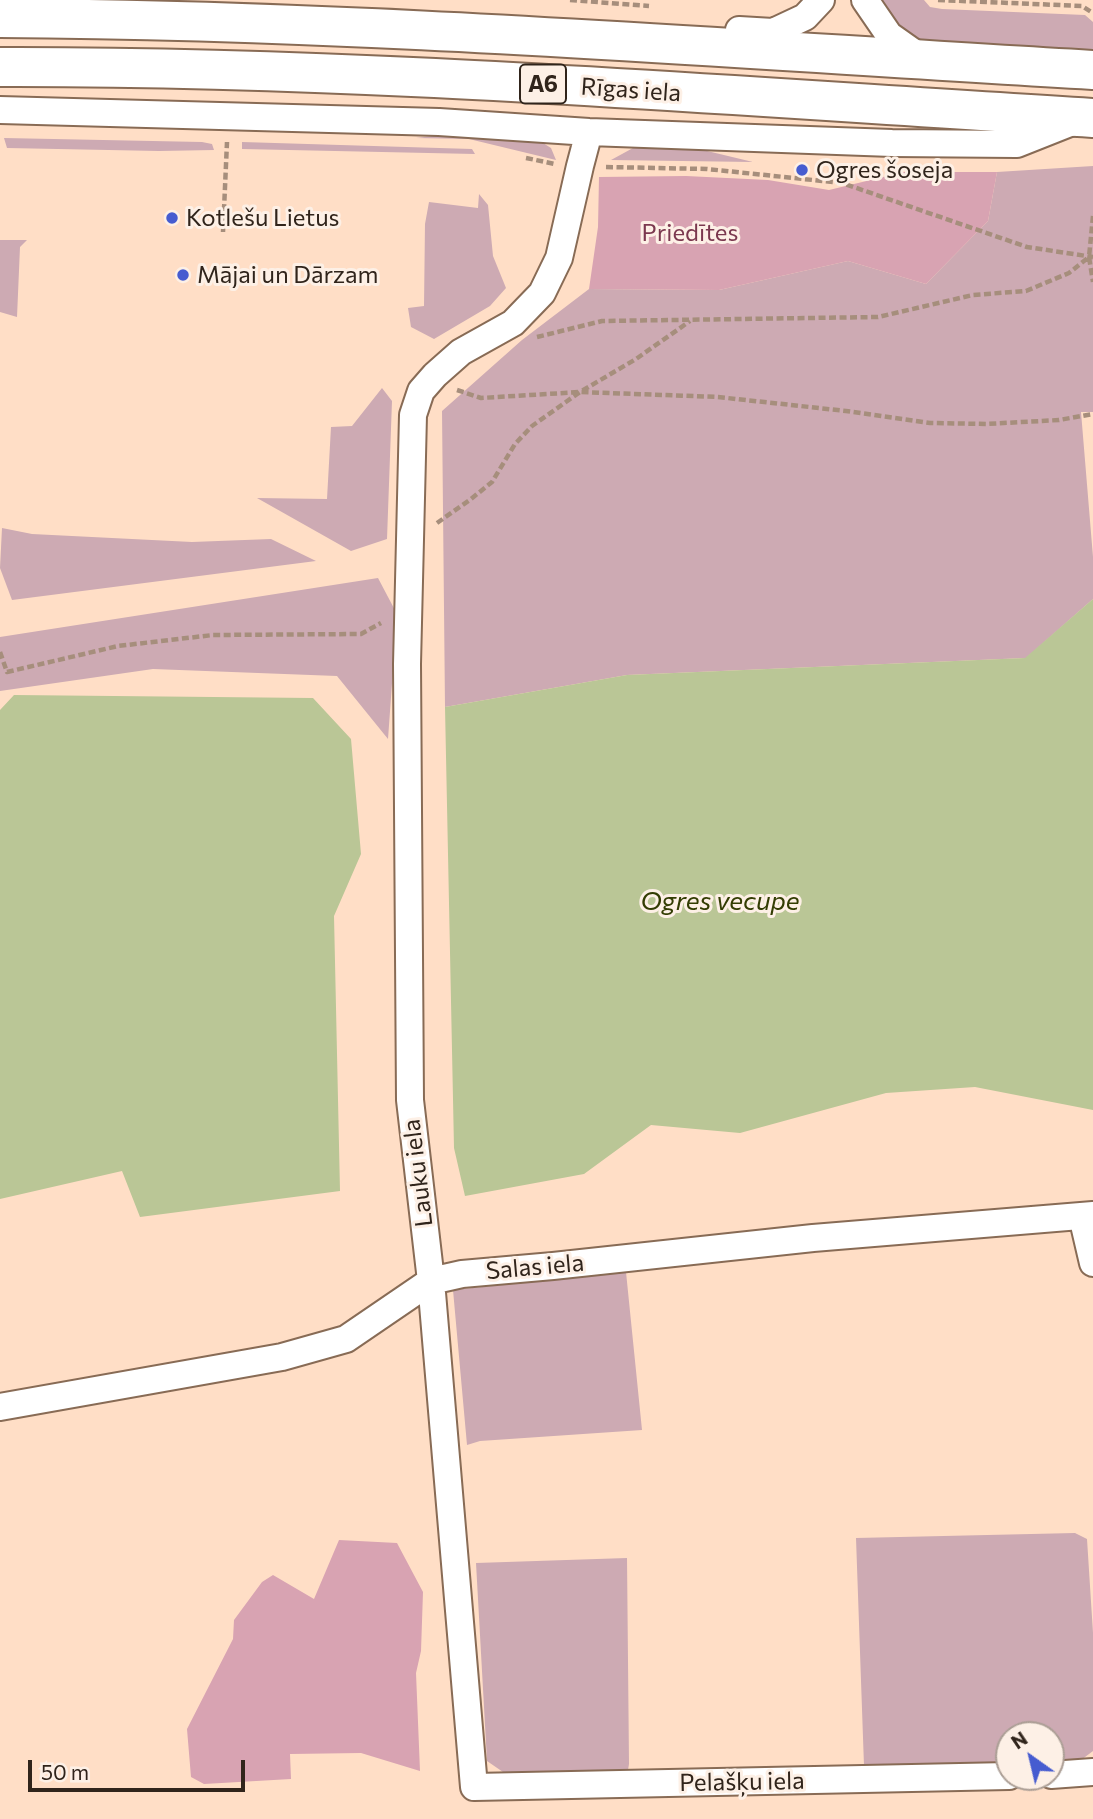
<!DOCTYPE html>
<html>
<head>
<meta charset="utf-8">
<style>
  body { margin:0 }
  #map { position:relative; width:1093px; height:1819px; overflow:hidden; background:#ffdec6; font-family:Commissioner,sans-serif }
  canvas { display:block }
  .north { position:absolute; left:995px; top:1721px; width:70px; height:70px; box-sizing:border-box; background:#fdf0e6; border:2px solid #ab9e95; border-radius:50%; rotate:326deg; font-size:19px; font-weight:700; line-height:28px; text-align:center; color:#30241b }
  .north::after { content:''; display:block; margin:auto; width:24px; height:32px; background:#465cd0; clip-path:polygon(50% 0,100% 100%,50% 72%,0 100%) }
  .scale { position:absolute; left:28px; top:1760px; width:217px; height:32px; box-sizing:border-box; border:4px solid #30241b; border-top:0; padding-left:9px; font-size:21px; line-height:24px; white-space:nowrap; color:#30241b; -webkit-text-stroke:5px #fdf0e6; paint-order:stroke }
</style>
</head>
<body>
<div id="map">
<canvas width="1093" height="1819"></canvas>
<div class="north">N</div>
<div class="scale">50 m</div>
</div>
<script>
const context = document.querySelector('canvas').getContext('2d');
context.lineJoin = 'round';
function fillPath(path, color) { context.fillStyle = color; context.fill(path, 'evenodd'); }
function stroke(path, color, width, dash) { context.strokeStyle = color; context.lineWidth = width; context.lineCap = dash ? 'butt' : 'round'; context.setLineDash(dash || []); context.stroke(path); }
function drawText(font, color, halo, rows, align = 'center') {
  context.font = font + ' Commissioner,sans-serif'; context.lineWidth = 6; context.setLineDash([]); context.textBaseline = 'middle'; context.strokeStyle = halo; context.fillStyle = color; for (const [text, x, y, turn = 0] of rows) {
    context.save(); context.translate(x, y); context.rotate((+turn || 0) * Math.PI / 180); context.textAlign = isNaN(turn) ? turn : align; if (halo) context.strokeText(text, 0, 0); context.fillText(text, 0, 0); context.restore();
  }
}
fillPath(new Path2D(`
  M875,0H924L930,7L942,9L1085,15L1093,22V56L935,47L914,39L888,22Z
  M468,132L535,138L551,148L556,160L469,139L416,138Z
  M4,138L202,142L212,144L214,150L159,151L7,148Z
  M242,142L472,149L475,154L242,149Z
  M664,143L703,150L753,162L611,160L633,148Z
  M1093,166V412H1081L1093,557V599L1026,658L627,675L445,707L442,411L522,340L589,289L719,290L848,261L926,284L988,221L997,172Z
  M479,194L488,205L493,256L506,288L490,306L434,339L411,327L408,308L424,306L425,224L429,202L478,208Z
  M0,240H27L20,247L17,317L0,312Z
  M382,388L392,401L387,539L351,551L257,498L327,499L331,427L352,426Z
  M2,528L32,534L192,542L271,539L316,561L12,600L0,568Z
  M378,578L397,614L388,739L337,676L153,669L0,691V637Z
  M626,1272L642,1430L480,1441L467,1445L453,1290Z
  M1075,1533L1087,1539L1093,1633V1751L1073,1766H1051V1735H1009V1766H864L856,1538Z
  M627,1558L629,1764L628,1770L503,1772L487,1761L476,1563Z`), '#cdaab3');
fillPath(new Path2D(`
  M904,172H997L988,221L926,284L848,261L719,290L589,289L598,227L599,177L686,176L768,180L829,190Z
  M339,1540L397,1543L423,1592L421,1651L416,1673L420,1771L361,1753L290,1754L291,1779L204,1784L191,1777L187,1729L233,1639L234,1620L262,1582L273,1575L314,1599Z`), '#d8a3b2');
fillPath(new Path2D(`
  M1093,599V1110L975,1087L886,1093L740,1133L651,1125L584,1174L465,1196L454,1148L445,707L627,675L1025,658Z
  M14,695L313,698L351,739L361,854L334,916L340,1191L140,1217L122,1171L0,1199V710Z`), '#bac696');
const street = new Path2D(`
  M865,0L889,35L923,59
  M739,30L773,32L805,17L821,0
  M0,110L439,122L589,132L892,143L1017,144L1075,121
  M589,132L580,166L559,258L542,293L513,323L461,352L435,375L421,391L413,415L407,664L410,1100L431,1281L474,1787L1009,1776
  M1082,1216L1093,1263
  M0,1407L282,1357L346,1339L431,1281L462,1274L553,1266L813,1238L1093,1215
  M1051,1775L1093,1772`);
const highway = new Path2D(`
  M0,18C365,20 729,49 1093,70
  M0,67C365,66 729,96 1093,118`);
stroke(street, '#886b55', 30);
stroke(highway, '#886b55', 42);
stroke(new Path2D(`
  M570,0L649,6
  M938,0L1082,6L1093,13
  M526,158L555,164
  M606,167L707,169L842,183L1027,247L1093,257
  M1093,216L1089,257L1093,282
  M223,232L227,142
  M537,337L602,321L878,317L973,295L1026,291L1069,273L1089,257
  M457,390L481,398L580,392L718,397L846,411L930,423L986,424L1059,420L1093,414
  M437,523L471,499L492,482L515,444L532,426L580,392L636,359L690,321
  M0,652L7,672L118,646L213,635L361,634L381,623`), '#a68e7c', 4.5, [7, 3.5]);
stroke(street, '#fff', 26);
stroke(highway, '#fff', 38);
for (const [x, y, r, color] of [
  [802,170,7,"#465cd0"],
  [172,218,7,"#465cd0"],
  [183,275,7,"#465cd0"]
]) { const dot = new Path2D(); dot.arc(x, y, r, 0, 2 * Math.PI); context.fillStyle = color; context.fill(dot); stroke(dot, '#fdf0e6', 2.5); }
for (const [x, y, w] of [
  [543,84,46]
]) { const box = new Path2D(); box.roundRect(x - w / 2, y - 19.5, w, 39, 5); context.fillStyle = '#fdf0e6'; context.fill(box); stroke(box, '#30241b', 2); }
drawText('bold 23px', '#30241b', null, [
  ["A6",543,84]
]);
drawText('24px', '#30241b', '#fdf0e6', [
  ["Rīgas iela",631,90,4],
  ["Lauku iela",418,1173,-97],
  ["Salas iela",535,1267,-5],
  ["Pelašķu iela",742,1782,-1]
]);
drawText('24px', '#30241b', '#fdf0e6', [
  ["Ogres šoseja",816,170],
  ["Kotlešu Lietus",186,218],
  ["Mājai un Dārzam",197,275]
], 'left');
drawText('24px', '#7b384f', '#fdf0e6', [
  ["Priedītes",690,233]
]);
drawText('italic 26px', '#333d03', '#fdf0e6', [
  ["Ogres vecupe",720,901]
]);
</script>
</body>
</html>
